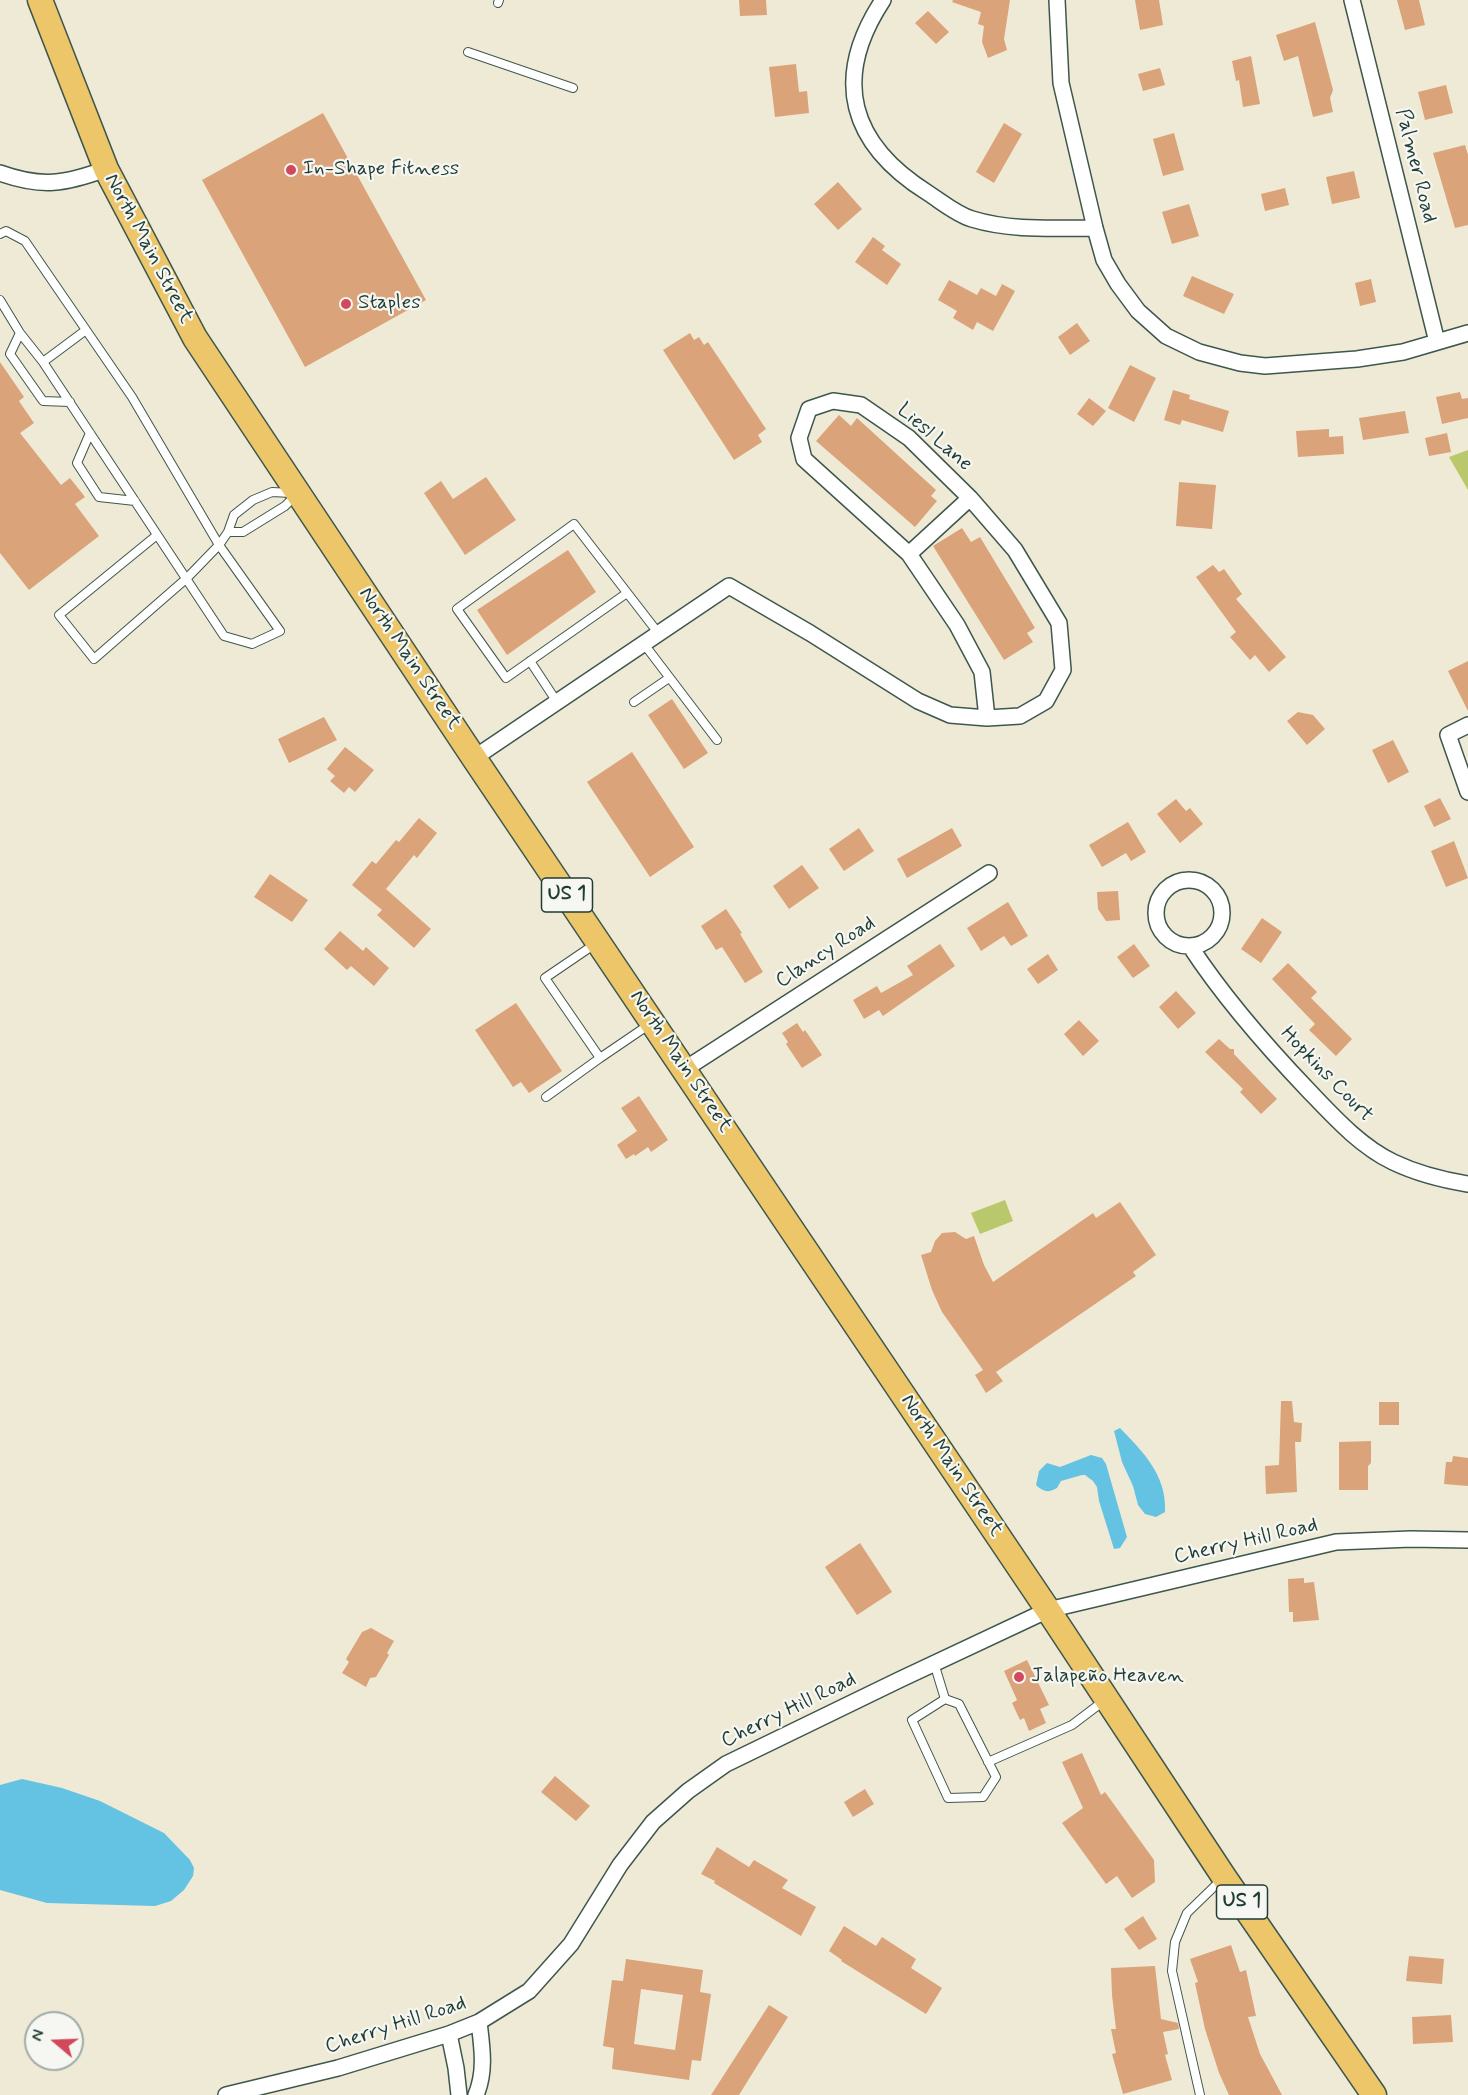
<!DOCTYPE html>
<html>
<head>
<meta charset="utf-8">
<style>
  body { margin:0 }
  #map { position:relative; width:1468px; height:2095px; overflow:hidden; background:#efead6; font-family:Mynerve,sans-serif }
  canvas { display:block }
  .north { position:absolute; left:24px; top:2011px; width:60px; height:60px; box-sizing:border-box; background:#f6f6f2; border:2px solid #a0aca6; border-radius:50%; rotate:289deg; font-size:16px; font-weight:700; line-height:24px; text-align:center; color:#1f3d34 }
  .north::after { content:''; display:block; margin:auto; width:21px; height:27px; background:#d1495b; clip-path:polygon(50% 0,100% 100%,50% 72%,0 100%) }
</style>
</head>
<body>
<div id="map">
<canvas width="1468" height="2095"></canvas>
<div class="north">N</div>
</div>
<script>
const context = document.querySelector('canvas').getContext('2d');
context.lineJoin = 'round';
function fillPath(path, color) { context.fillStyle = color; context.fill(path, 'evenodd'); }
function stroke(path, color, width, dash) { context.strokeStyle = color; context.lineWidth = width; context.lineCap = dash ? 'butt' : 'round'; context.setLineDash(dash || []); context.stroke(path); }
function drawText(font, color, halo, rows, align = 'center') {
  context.font = font + ' Mynerve,sans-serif'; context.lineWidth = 4.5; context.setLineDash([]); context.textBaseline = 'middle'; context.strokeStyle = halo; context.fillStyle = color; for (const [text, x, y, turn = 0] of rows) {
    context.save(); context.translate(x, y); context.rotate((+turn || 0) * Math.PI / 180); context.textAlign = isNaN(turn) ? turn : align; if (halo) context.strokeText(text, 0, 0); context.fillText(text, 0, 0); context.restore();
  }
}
fillPath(new Path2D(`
  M1468,450V490L1449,457Z
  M1005,1200L1013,1221L980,1234L971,1213Z`), '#b8c86a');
fillPath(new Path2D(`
  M1120,1428C1143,1452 1167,1475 1165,1512L1156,1517L1145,1514L1138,1505L1133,1486L1122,1462L1114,1431Z
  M1091,1455L1102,1458L1106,1464L1127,1537L1120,1548L1114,1549L1099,1501L1097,1487L1093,1481L1085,1475H1082L1061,1481L1057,1488C1049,1493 1043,1492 1036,1485L1039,1471L1047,1463L1060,1467Z
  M22,1779L62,1788L100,1801L164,1833L190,1860L194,1868L193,1876L184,1890L171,1901L155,1906L47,1903L0,1890V1785Z`), '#64c3e3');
fillPath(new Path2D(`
  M739,0H766L767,15L740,16Z
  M953,0H1010L1004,39L1007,50L988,58L982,42L984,26L978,24L981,12L952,2Z
  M1135,0H1159L1163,25L1140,30Z
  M1397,0H1419L1425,25L1405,30Z
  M928,11L949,32L936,44L915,23Z
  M1315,22L1333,90L1330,98L1333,112L1313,117L1298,56L1284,61L1276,35Z
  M1251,56L1260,104L1243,107L1239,80L1236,81L1232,61Z
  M796,64L799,92L807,91L809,113L775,117L769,67Z
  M1160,68L1165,85L1143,91L1138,74Z
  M1446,85L1453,113L1425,120L1418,92Z
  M323,113L426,300L305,367L202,180Z
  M1004,123L1022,134L994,183L976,172Z
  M1174,133L1184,170L1163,176L1153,139Z
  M1465,145L1468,155V225L1455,228L1433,153Z
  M1354,171L1360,198L1332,204L1326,177Z
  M838,182L862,209L838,230L814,204Z
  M1285,188L1289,205L1265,211L1261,194Z
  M1189,204L1199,236L1172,244L1162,212Z
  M873,237L885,246L882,250L901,264L887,285L855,262Z
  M1192,276L1234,294L1224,314L1183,296Z
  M1371,279L1376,302L1360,306L1355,283Z
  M949,280L977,295L981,288L996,296L1002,284L1015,291L993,331L977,322L973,330L953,318L957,311L938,300Z
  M1077,323L1090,341L1070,355L1058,337Z
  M690,333L694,340L699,337L704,345L708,342L766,429L758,435L762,442L734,460L663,350Z
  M0,362L24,397L19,401L34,423L20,433L61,485L70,478L85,497L75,504L99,536L29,590L0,553Z
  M1130,365L1156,378L1134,422L1108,408Z
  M1173,390L1190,395L1189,399L1229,411L1223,432L1182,420L1180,425L1164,420Z
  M1460,392L1462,399L1468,398V418L1442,424L1436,397Z
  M1089,398L1106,411L1093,426L1077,414Z
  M1405,411L1409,433L1363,440L1359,418Z
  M839,415L851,426L857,418L936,490L931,496L937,501L915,527L816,441Z
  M1329,429V437L1343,436L1344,454L1298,457L1296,431Z
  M1447,433L1451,452L1429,456L1425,438Z
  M486,477L516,520L465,555L424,493L441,481L453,499Z
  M1179,482L1216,485L1212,529L1176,526Z
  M962,528L971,542L980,537L1035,628L1027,633L1033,642L1004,660L933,546Z
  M568,550L596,592L507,655L477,610Z
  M1213,565L1219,572L1224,569L1242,594L1236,599L1286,657L1269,672L1255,655L1250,660L1230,637L1236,632L1196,577Z
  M1468,661V711L1448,671Z
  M672,699L708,753L684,769L648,715Z
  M1298,712L1313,715L1325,729L1307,745L1287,721Z
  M324,717L337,740L289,763L278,739Z
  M1393,740L1409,772L1388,783L1372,750Z
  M345,747L374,770L355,792L349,787L344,793L330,781L335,776L327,769Z
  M632,752L694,847L650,877L587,782Z
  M1440,798L1451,819L1434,827L1424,806Z
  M1176,799L1186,811L1190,808L1203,824L1180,843L1157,814Z
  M419,818L437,833L417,858L414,855L386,889L431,929L414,948L377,915L382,910L352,885L372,861L376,864L396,840L399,842Z
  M1128,822L1146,852L1131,861L1126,853L1102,867L1089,845Z
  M859,828L874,851L844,871L829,849Z
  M952,828L962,846L907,878L897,859Z
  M1454,841L1468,878L1446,887L1431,851Z
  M802,865L819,888L789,909L773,886Z
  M270,874L308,900L292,922L254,897Z
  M1118,891L1120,920L1106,921L1098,909L1097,892Z
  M1008,902L1028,936L1011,946L1004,936L981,951L967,928Z
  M726,909L742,933L740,934L763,972L745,983L722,947L716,950L701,926Z
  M1262,918L1282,932L1261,963L1241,949Z
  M340,931L363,951L366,947L389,968L374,986L351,966L347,970L324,949Z
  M940,944L955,966L883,1016L879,1010L864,1019L853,1000L877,986L881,993L913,975L907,966Z
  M1134,944L1150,966L1133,978L1117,957Z
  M1048,954L1058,970L1038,984L1027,969Z
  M1288,963L1317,992L1311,998L1352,1039L1336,1056L1309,1030L1315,1024L1272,979Z
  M1176,991L1196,1013L1178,1029L1159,1007Z
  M516,1003L562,1071L529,1093L521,1082L513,1087L475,1030Z
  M1079,1020L1099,1041L1083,1056L1064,1034Z
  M797,1023L803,1032L805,1030L822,1055L802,1068L786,1044L788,1042L782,1033Z
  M1219,1039L1230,1049H1234V1054L1277,1099L1261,1114L1240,1092L1243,1089L1205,1052Z
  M639,1096L668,1140L651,1152L648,1147L635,1156L634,1154L626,1159L617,1145L637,1131L621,1108Z
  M1120,1202L1156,1255L1133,1272L1136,1276L996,1372L1003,1381L986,1393L975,1375L983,1370L942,1312L932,1290L921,1255L931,1252L935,1241L942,1233L955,1232L966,1239L974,1236L984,1265L993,1282L1093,1213L1096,1218Z
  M1281,1401H1292L1294,1422L1302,1423L1301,1442H1295L1297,1492L1266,1494L1265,1466L1279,1465Z
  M1379,1402H1399V1425H1379Z
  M1371,1441V1463L1368,1466V1490H1339V1442Z
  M1453,1456L1468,1458V1486L1444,1484L1446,1462H1452Z
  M860,1543L892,1592L857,1615L825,1567Z
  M1304,1578V1583L1314,1582L1319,1620L1293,1622V1612H1289L1288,1579Z
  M371,1628L394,1641L387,1653L389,1655L376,1677L370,1678L366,1687L342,1673L349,1662L346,1659L362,1632Z
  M1027,1660L1049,1705L1040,1709L1046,1723L1029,1731L1024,1718L1020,1720L1012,1703L1017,1700L1004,1671Z
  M1082,1753L1101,1795L1105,1792L1154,1860L1155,1882L1132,1898L1117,1876L1106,1884L1062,1823L1083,1808L1062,1762Z
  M555,1776L590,1806L576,1821L541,1792Z
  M865,1789L874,1804L853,1817L844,1802Z
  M717,1847L749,1867L754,1860L788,1880L782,1888L816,1907L801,1936L714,1883L715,1881L701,1874Z
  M1143,1916L1157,1939L1139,1950L1124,1929Z
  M844,1926L876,1946L882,1937L916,1959L911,1968L942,1988L926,2014L841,1961L842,1960L829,1951Z
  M1231,1945L1240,1972L1246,1970L1256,2016L1248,2017L1260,2054L1282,2095H1229L1219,2073L1205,2029L1195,1983L1198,1982L1190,1959Z
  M1409,1956L1444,1959L1442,1984L1406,1981Z
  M626,1959L703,1970L700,1992L711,1994L701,2061L692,2060L689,2080L612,2069L614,2048L603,2046L612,1980L623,1981ZM641,1989L683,1995L675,2050L634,2044Z
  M1155,1966L1161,2019L1178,2023L1179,2029L1163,2032L1168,2054L1165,2055L1172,2080L1123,2094L1112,2054L1116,2053L1111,2029H1116L1112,1995L1111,1968Z
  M769,2005L788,2017L757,2066L739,2095H711Z
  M1451,2015L1453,2042L1413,2044L1412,2017Z`), '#daa37a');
const service = new Path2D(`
  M498,3L499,0
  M468,52L573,88
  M0,234L6,231L25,241L132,397L219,545L228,532L234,515L253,500L272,492L291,493
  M0,300L20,333L43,362L224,636L252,644L280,631L219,545L187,578L94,659L59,615L157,535
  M20,333L10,354L43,401L70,402
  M43,362L86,330
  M90,433L77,463L99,497L135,501
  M228,532H243L285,506L296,495
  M627,593L506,678L457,609L574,524L659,634
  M644,644L717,740
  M530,661L557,702
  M634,702L669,678
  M595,944L545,978L600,1058L650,1024
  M546,1097L600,1058
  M934,1663L945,1699L912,1720L948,1798L983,1797L996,1777L959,1704L945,1699
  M988,1762L1072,1725L1105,1700
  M1200,2095L1172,1971L1175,1942L1187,1913L1221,1880`);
const minor = new Path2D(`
  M883,0C831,79 850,144 928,193C942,202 956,214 972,219C1011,231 1053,228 1095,228
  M1057,0L1061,83L1095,228L1104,260L1118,284L1138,311L1166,336L1199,352L1240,363L1265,366L1357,359L1403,352L1468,333
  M1352,0L1437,342
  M0,173C42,188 65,184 106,169
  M909,554L970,498
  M1468,725L1448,735L1468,792
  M474,758L729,586L810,633L918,701L950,715L987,718L1020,716L1046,701L1063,670L1059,623L1015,550L970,498L909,438L861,405L833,401L809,409L799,438L804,459L909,554L957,625L982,672L987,718
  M1156 913a33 33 0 1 1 66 0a33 33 0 1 1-66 0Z
  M1190,946C1224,998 1267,1047 1309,1091C1334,1117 1360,1146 1393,1162C1416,1173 1443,1180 1468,1184
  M685,1069L989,873
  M449,2034L456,2068L459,2095
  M226,2095L338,2068L449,2034L479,2022L529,1991L571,1944L620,1865L653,1822L688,1791L726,1764L899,1680L1048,1610L1336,1542L1411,1539L1468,1540
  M476,2095C486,2071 482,2047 479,2022`);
const primary = new Path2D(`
  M40,0L106,169L195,338L474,758L1048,1610L1224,1877L1374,2095`);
stroke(service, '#3e574c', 10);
stroke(minor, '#3e574c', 18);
stroke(primary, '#3e574c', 27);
stroke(service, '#fff', 8);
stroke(minor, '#fff', 15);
stroke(primary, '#ecc669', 24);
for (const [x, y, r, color] of [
  [291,170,6,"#d1495b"],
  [346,304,6,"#d1495b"],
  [1019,1677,6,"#d1495b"]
]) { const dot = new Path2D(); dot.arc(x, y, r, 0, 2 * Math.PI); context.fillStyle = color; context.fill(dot); stroke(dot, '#f6f6f2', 2); }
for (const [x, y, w] of [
  [567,895,51],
  [1242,1902,51]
]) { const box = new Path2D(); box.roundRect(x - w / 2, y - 17, w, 34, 4.5); context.fillStyle = '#f6f6f2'; context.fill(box); stroke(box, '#1f3d34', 1.5); }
drawText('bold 20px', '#1f3d34', null, [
  ["US 1",567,895],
  ["US 1",1242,1902]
]);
drawText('21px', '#1f3d34', '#f6f6f2', [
  ["Palmer Road",1415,166,76],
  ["North Main Street",148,249,62],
  ["Liesl Lane",934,438,41],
  ["North Main Street",409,659,56],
  ["Clancy Road",826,953,-33],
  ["North Main Street",680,1062,56],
  ["Hopkins Court",1326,1075,46],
  ["North Main Street",951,1466,56],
  ["Cherry Hill Road",1246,1542,-13],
  ["Cherry Hill Road",789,1711,-26],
  ["Cherry Hill Road",396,2026,-18]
]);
drawText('21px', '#1f3d34', '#f6f6f2', [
  ["In-Shape Fitness",303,170],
  ["Staples",358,304],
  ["Jalapeño Heaven",1031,1677]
], 'left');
</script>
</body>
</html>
